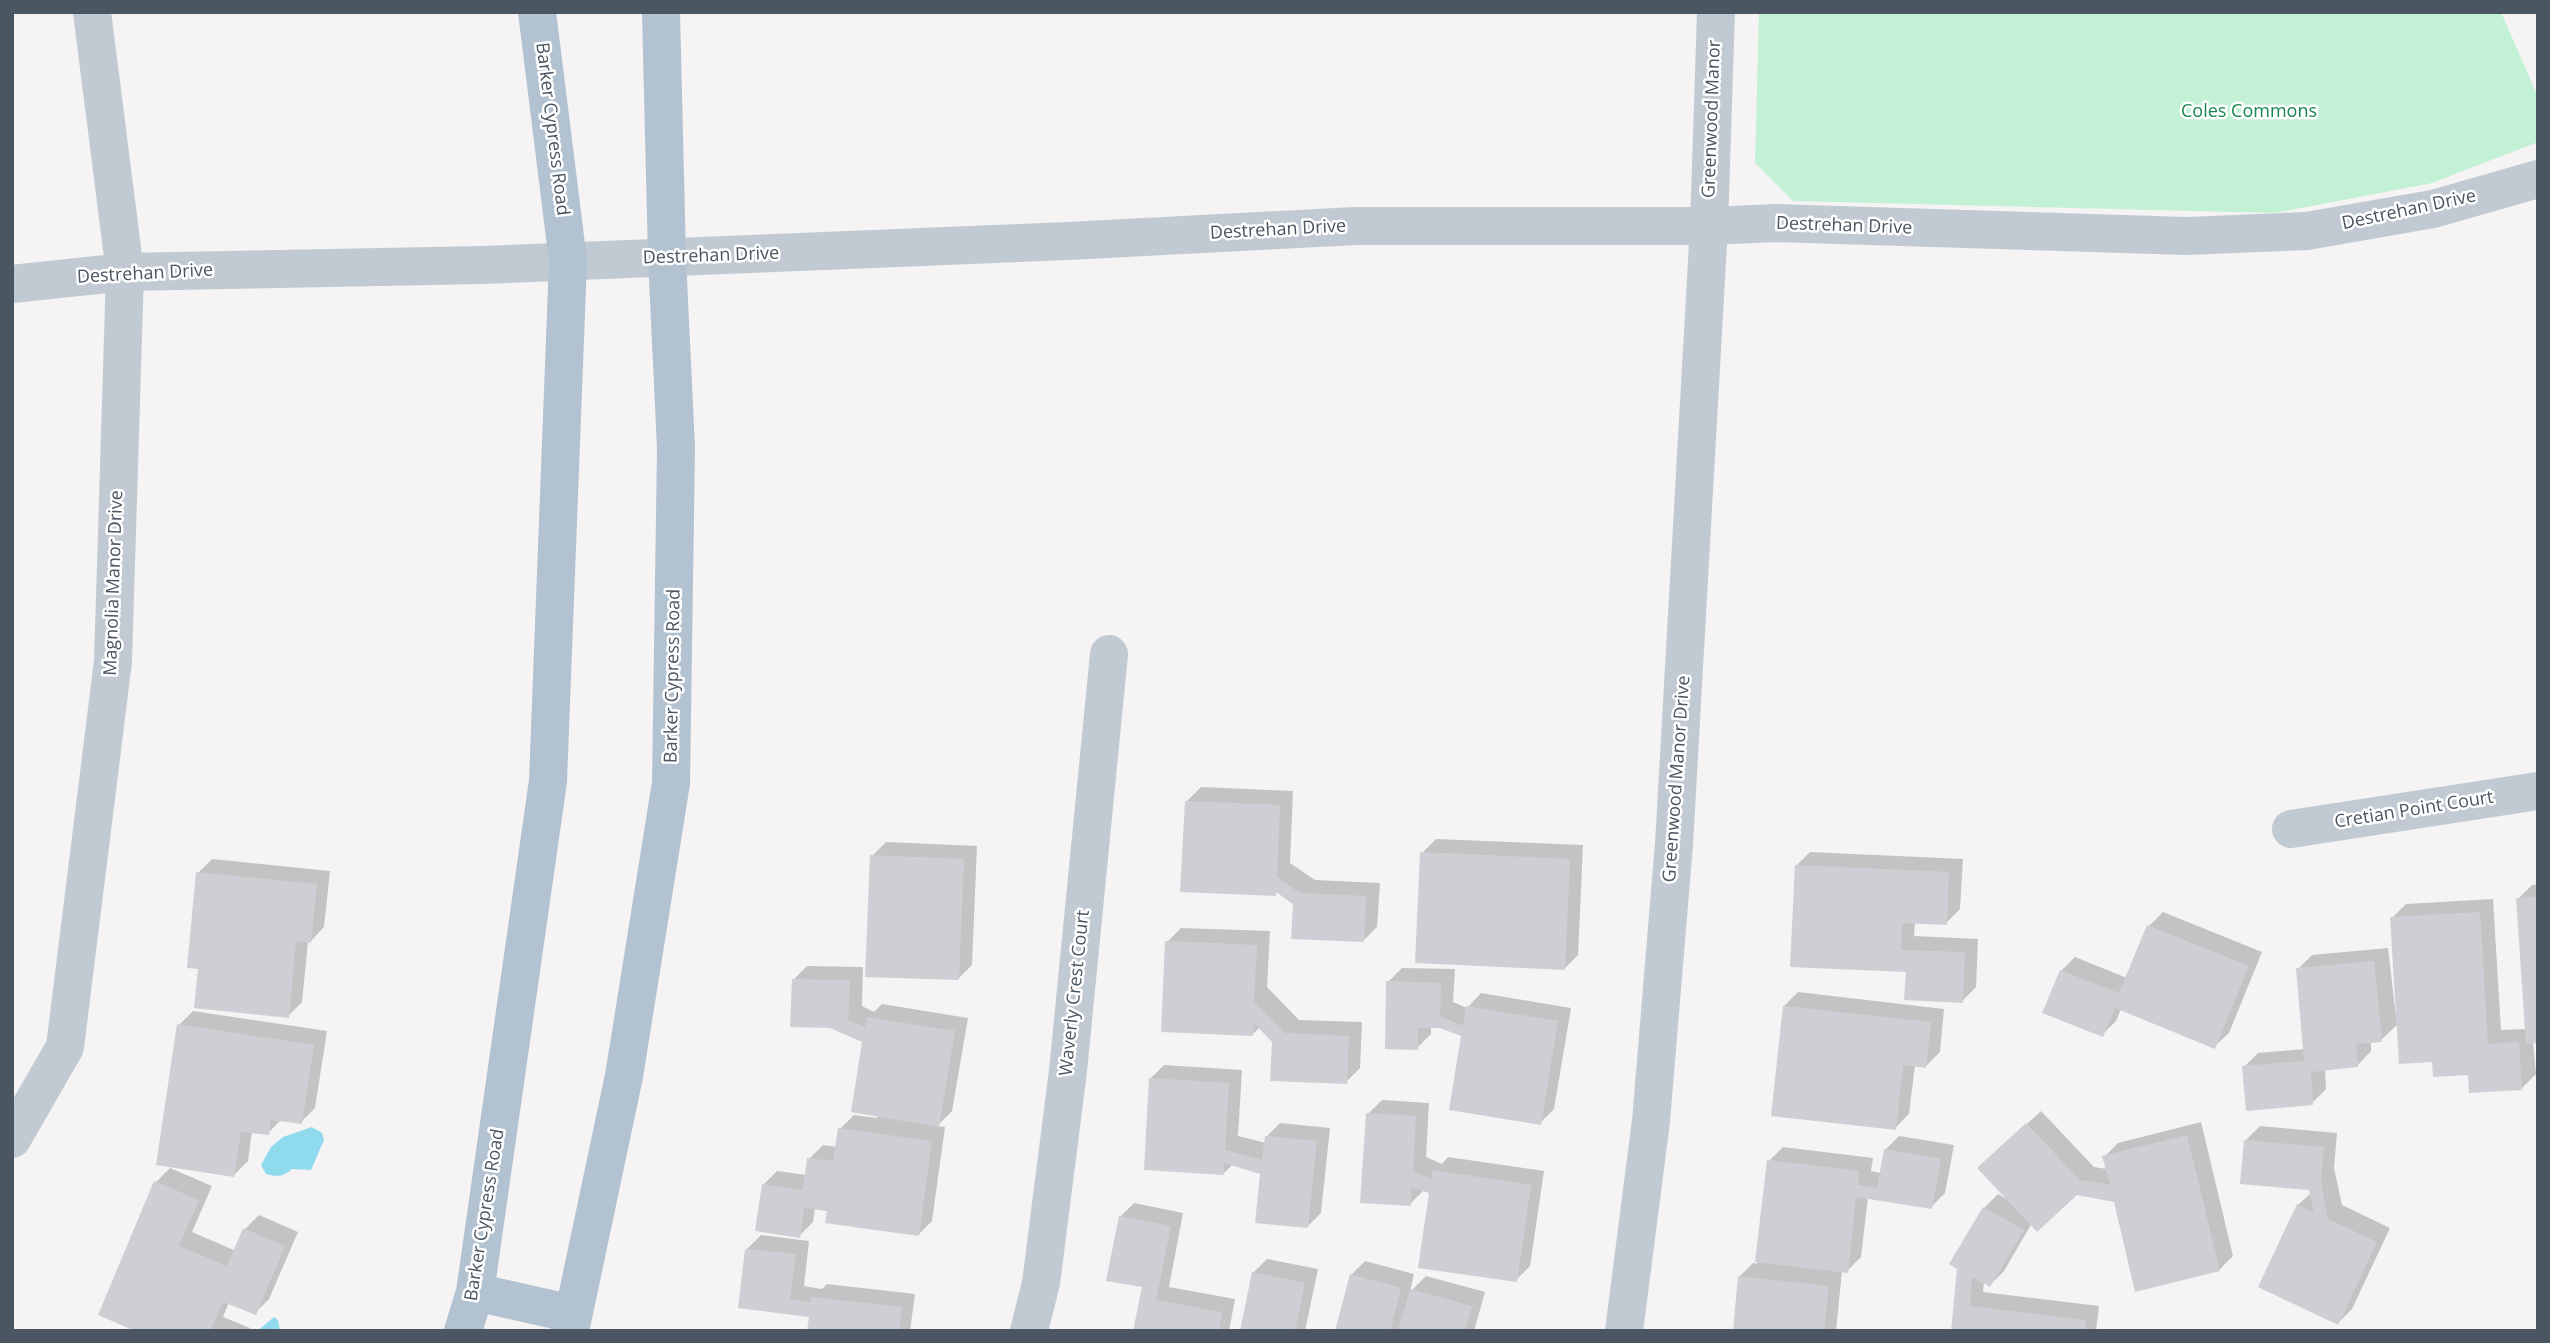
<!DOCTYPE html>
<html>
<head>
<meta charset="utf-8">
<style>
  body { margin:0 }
  #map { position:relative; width:2550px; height:1343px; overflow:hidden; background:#f5f3f3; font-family:"Open Sans",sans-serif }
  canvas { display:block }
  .frame { position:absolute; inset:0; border:14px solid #4a5661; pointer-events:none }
</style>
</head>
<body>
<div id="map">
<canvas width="2550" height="1343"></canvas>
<div class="frame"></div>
</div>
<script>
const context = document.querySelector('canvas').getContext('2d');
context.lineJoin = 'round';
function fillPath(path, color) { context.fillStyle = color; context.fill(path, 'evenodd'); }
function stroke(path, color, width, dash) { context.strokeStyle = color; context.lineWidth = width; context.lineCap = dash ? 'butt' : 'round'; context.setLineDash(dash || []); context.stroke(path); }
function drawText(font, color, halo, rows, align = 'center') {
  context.font = font + ' "Open Sans",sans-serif'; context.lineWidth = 5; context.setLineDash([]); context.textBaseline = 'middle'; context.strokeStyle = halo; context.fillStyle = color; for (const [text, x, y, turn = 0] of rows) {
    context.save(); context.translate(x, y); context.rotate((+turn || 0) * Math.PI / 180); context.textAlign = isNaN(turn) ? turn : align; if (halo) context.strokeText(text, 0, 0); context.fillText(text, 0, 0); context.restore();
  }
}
fillPath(new Path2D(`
  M1759,12H2501L2538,97V142L2432,183L2275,213L1793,201L1755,163Z`), '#c3f1d5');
fillPath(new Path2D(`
  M312,1127L322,1133L324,1140L311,1170L292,1169C283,1177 277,1177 266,1174L261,1165L271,1147L283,1137Z
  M274,1317L278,1320L280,1331H257Z`), '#90daee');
fillPath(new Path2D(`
  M1201,787L1293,791L1290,863L1315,880L1380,883L1377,927L1363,941L1278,891L1275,894L1187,801Z
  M1436,839L1583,845L1578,955L1564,969L1422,853Z
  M886,842L977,846L972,965L958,979L872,856Z
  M1810,852L1963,859L1960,909L1946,923L1915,922L1914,936L1978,939L1976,987L1962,1001L1908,970L1796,866Z
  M212,859L330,871L324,927L311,941H308L302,1002L288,1016L200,967L198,873Z
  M2538,884V1041H2533L2536,1074L2522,1088L2433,1060L2392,918L2406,904L2493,899L2501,1030L2527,1029L2518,899L2532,885Z
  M2163,912L2262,952L2229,1033L2215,1046L2121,1009L2116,1021L2102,1035L2061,971L2075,957L2127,978L2149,926Z
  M1181,928L1270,931L1267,987L1299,1020L1362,1022L1360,1068L1346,1082L1273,1041L1260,1027L1252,1035L1167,942Z
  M2388,948L2397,1025L2381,1040L2371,1041V1051L2357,1066L2325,1069L2326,1089L2312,1103L2244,1067L2258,1053L2305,1049L2298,969L2312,955Z
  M807,966L863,967L862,1006L874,1012L882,1004L968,1018L952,1111L937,1126L945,1127L932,1221L918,1235L815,1208L813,1222L799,1236L763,1185L777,1171L807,1175L809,1159L823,1145L837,1147L840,1129L854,1115L877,1118L864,1041L793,980Z
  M1402,968L1455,969L1453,1002L1467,1008L1481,993L1571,1008L1554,1109L1540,1123L1463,1035L1440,1026H1431V1034L1417,1048L1388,982Z
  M1798,992L1944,1009L1940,1052L1926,1066L1915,1065L1909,1114L1895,1128L1784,1006Z
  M193,1011L327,1031L315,1108L301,1122L282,1119L268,1133L252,1131L248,1161L234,1175L179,1025Z
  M1164,1065L1242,1070L1238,1136L1266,1143V1137L1280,1123L1330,1128L1321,1213L1307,1227L1262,1173L1233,1164L1223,1174L1150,1079Z
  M1382,1100L1429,1103L1426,1157L1442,1164L1448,1157L1544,1171L1530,1266L1516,1280L1431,1192L1424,1190L1410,1204L1368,1114Z
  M2041,1111L2094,1167L2107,1169L2104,1157L2118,1143L2201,1122L2233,1256L2219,1270L2115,1200L2076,1194L2032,1223L2004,1271L1990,1285L1984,1282L1983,1292L2099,1306L2096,1331H1952L1984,1208L1998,1194L2008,1200L1994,1154Z
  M2260,1126L2337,1133L2334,1168L2342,1205L2390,1228L2352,1309L2338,1323L2298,1205L2312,1192L2246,1140Z
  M1899,1136L1954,1145L1945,1193L1931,1207L1868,1197L1861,1257L1847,1271H1842L1836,1331H1734L1739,1277L1753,1263L1757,1264L1769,1161L1783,1147L1873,1158L1871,1171L1881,1173L1885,1150Z
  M170,1168L212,1186L192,1232L236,1251L245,1229L259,1215L298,1232L269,1299L255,1313L229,1302L223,1317L250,1328L249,1331H139L156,1182Z
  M1134,1203L1183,1213L1169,1287L1235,1299L1229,1331H1135L1144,1286L1120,1217Z
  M761,1235L809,1241L804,1286L822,1289L827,1284L915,1294L910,1331H809L810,1316L740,1307L747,1249Z
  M1267,1259L1318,1269L1305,1331H1242L1253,1273Z
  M1365,1261L1414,1274L1410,1292L1426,1276L1485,1292L1474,1331H1336L1351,1275Z`), '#0003');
fillPath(new Path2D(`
  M1185,801L1280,805L1277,877L1300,893L1366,896L1364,942L1291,939L1293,904L1276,892V896L1180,892Z
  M1420,852L1570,859L1565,970L1415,963Z
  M870,855L964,859L959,980L865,977Z
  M1795,865L1949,872L1947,925L1902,923L1901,950L1965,952L1963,1003L1904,1000L1906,972L1790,967Z
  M196,872L317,884L311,943L296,941L289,1018L194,1008L198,969L187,968Z
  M2538,897V1043L2526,1044L2516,898Z
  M2480,912L2488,1044L2519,1042L2522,1090L2469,1093L2468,1075L2433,1077L2432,1062L2399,1064L2390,917Z
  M2147,925L2249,966L2215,1049L2115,1008L2103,1037L2042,1013L2060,970L2119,993Z
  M1165,941L1257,945L1254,1001L1285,1033L1349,1036L1347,1084L1270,1081L1272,1042L1254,1023L1253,1036L1161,1032Z
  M2374,961L2382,1042L2356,1044L2358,1067L2311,1072L2313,1105L2246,1111L2242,1066L2304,1061L2296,968Z
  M792,979L850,980L848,1020L865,1027L867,1017L955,1031L939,1127L851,1112L862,1042L830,1028L790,1027Z
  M1386,981L1441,983L1440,1016L1463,1026L1466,1006L1558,1021L1541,1125L1449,1110L1461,1036L1440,1028H1418V1050L1385,1049Z
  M1783,1006L1931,1022L1926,1068L1903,1065L1896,1130L1771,1116Z
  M177,1024L314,1045L302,1124L271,1120L269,1135L241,1132L234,1177L156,1165Z
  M1149,1078L1229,1083L1225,1150L1262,1160L1265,1136L1317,1141L1308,1228L1255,1223L1260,1174L1224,1163V1175L1144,1170Z
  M1366,1113L1416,1116L1413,1171L1431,1179L1433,1170L1531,1185L1517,1282L1418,1268L1429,1193L1411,1187V1206L1360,1203Z
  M2026,1123L2080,1180L2110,1185L2102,1156L2187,1135L2220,1271L2135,1292L2114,1202L2077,1195L2037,1232L1977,1168Z
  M838,1128L932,1141L919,1236L825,1223L827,1211L804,1208L800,1238L755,1231L762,1184L803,1190L807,1158L833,1161Z
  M2244,1140L2324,1147L2321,1183L2328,1219L2377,1242L2338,1325L2258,1287L2297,1204L2314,1213L2309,1190L2240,1184Z
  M1884,1149L1941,1159L1932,1209L1856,1197L1848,1273L1755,1262L1767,1160L1859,1171L1858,1185L1877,1188Z
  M154,1181L199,1200L179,1246L227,1266L243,1228L285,1246L256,1315L223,1302L210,1331H135L98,1315Z
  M1983,1207L2024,1230L1990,1287L1972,1277L1970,1306L2086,1320L2085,1331H1951L1957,1269L1949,1264Z
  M1119,1216L1171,1226L1156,1300L1222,1312L1219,1331H1133L1142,1287L1106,1281Z
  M745,1249L796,1254L790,1299L810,1302L811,1297L902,1307L899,1331H807L809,1317L738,1308Z
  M1252,1272L1305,1283L1295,1331H1240Z
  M1350,1274L1401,1288L1390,1331H1335Z
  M1738,1276L1829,1286L1824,1331H1733Z
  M1410,1289L1472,1306L1465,1331H1398Z`), '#cdcfd5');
stroke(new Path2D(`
  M12,284L125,272L482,265L1068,241L1355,226H1709L1775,223L2187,236L2307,231L2433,209L2538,179
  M2291,829L2538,791
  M12,1139L65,1047L113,661L125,272L92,12
  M1029,1331L1041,1283L1068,1071L1109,654
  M1624,1331L1651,1121L1674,844L1709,226L1716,12`), '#c1cad2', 38);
stroke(new Path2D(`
  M475,1292L573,1314
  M463,1331L475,1292L548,781L568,261L537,12
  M570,1331L624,1076L671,783L676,448L667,258L661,12`), '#b3c2d1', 38);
drawText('18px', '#17864f', '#fff', [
  ["Coles Commons",2249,112]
]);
drawText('18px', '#4a5661', '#fff', [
  ["Greenwood Manor",1712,119,-88],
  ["Barker Cypress Road",552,129,83],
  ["Destrehan Drive",2409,210,-12],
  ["Destrehan Drive",1844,226,2],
  ["Destrehan Drive",1278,230,-3],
  ["Destrehan Drive",711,256,-2],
  ["Destrehan Drive",145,274,-3],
  ["Magnolia Manor Drive",114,583,-88],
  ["Barker Cypress Road",673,676,-89],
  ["Greenwood Manor Drive",1677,779,-86],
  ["Cretian Point Court",2414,810,-9],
  ["Waverly Crest Court",1075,993,-84],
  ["Barker Cypress Road",485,1215,-81]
]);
</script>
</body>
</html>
